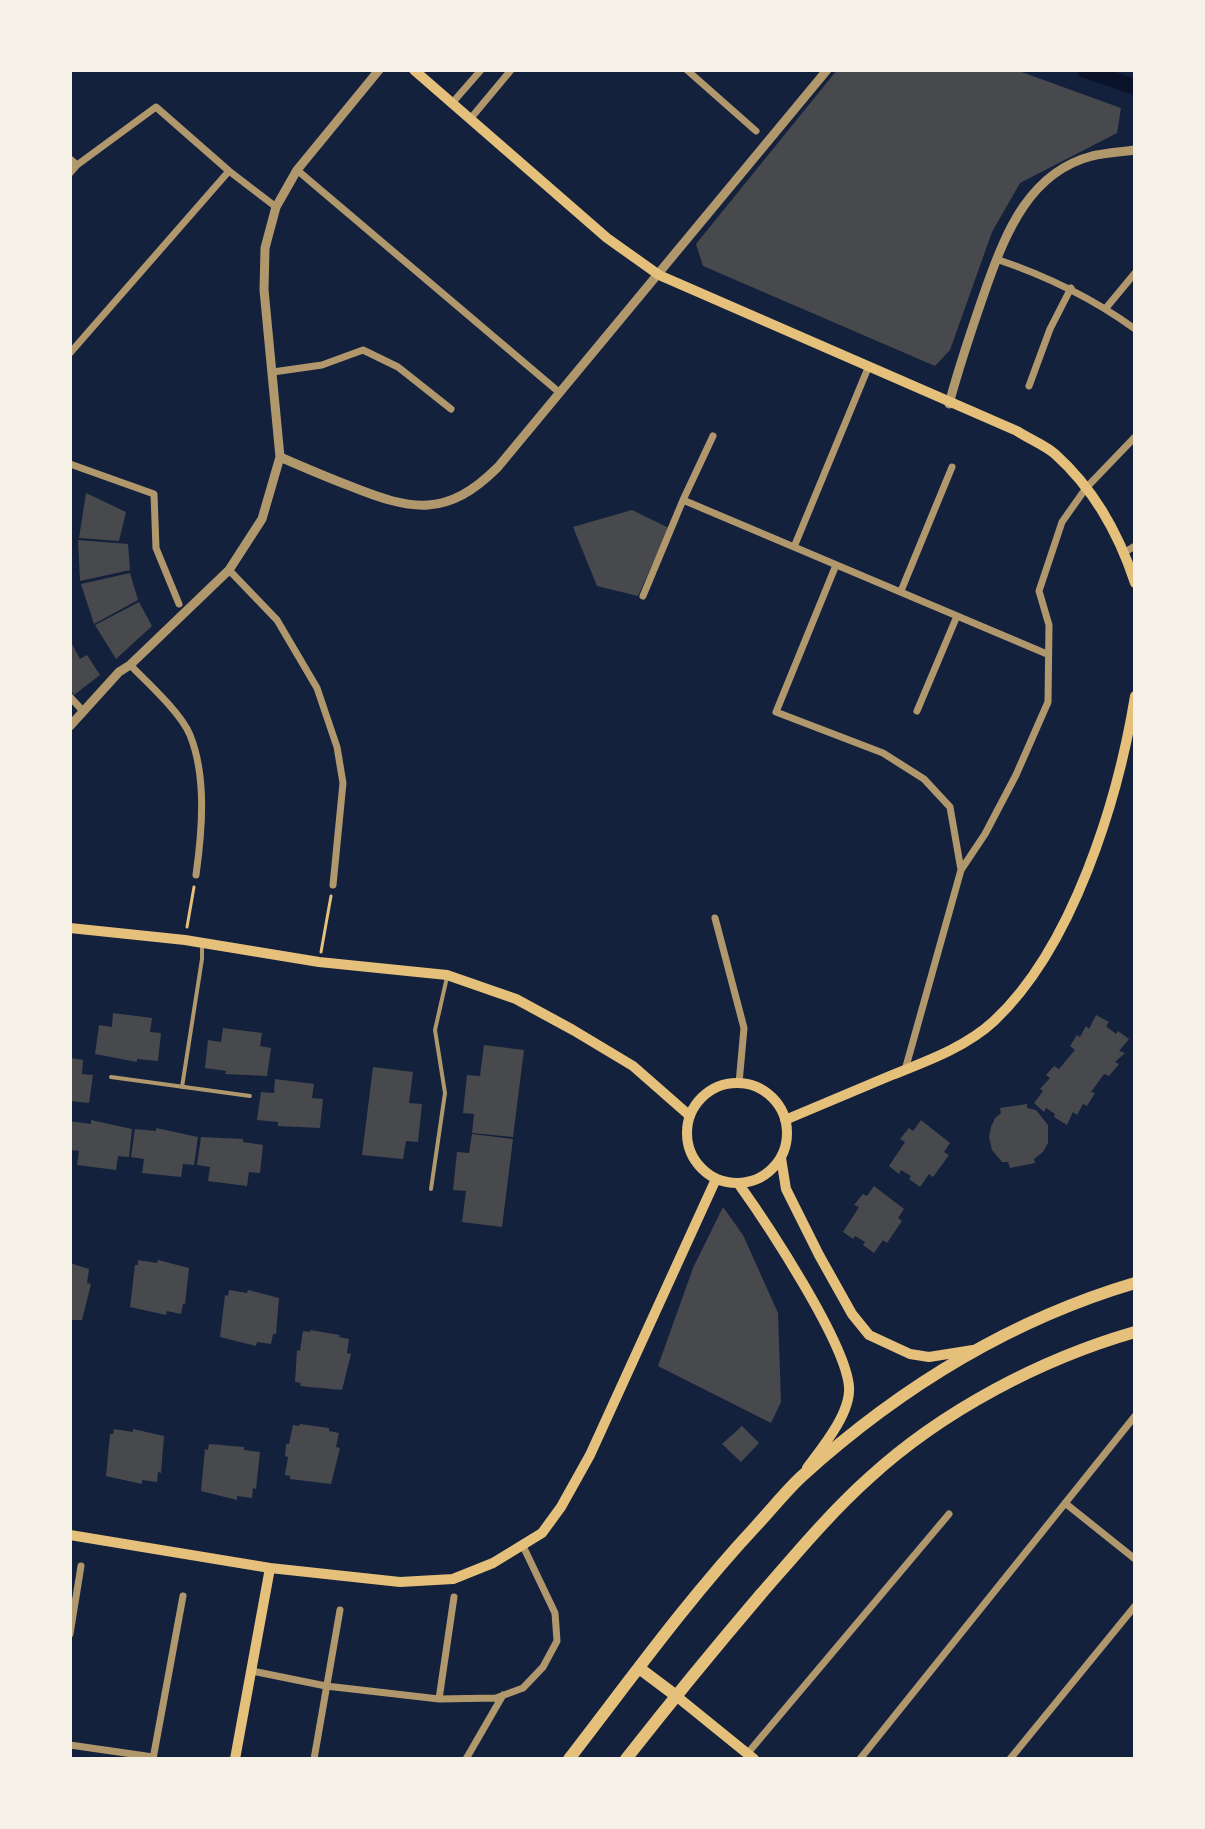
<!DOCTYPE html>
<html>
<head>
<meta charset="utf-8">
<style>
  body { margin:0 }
  #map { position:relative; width:1205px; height:1829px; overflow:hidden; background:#14213d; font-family:Bitter,serif }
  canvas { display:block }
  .frame { position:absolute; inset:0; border:72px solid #f6f1e7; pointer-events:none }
</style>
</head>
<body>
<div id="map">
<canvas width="1205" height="1829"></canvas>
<div class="frame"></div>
</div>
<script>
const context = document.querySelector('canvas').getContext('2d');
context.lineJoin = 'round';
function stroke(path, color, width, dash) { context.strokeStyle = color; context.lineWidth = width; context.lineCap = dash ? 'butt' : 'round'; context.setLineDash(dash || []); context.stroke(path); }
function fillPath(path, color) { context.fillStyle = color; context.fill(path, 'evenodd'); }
stroke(new Path2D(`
  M1085,70L1135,87`), '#0b132b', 16);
fillPath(new Path2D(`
  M837,70H1016L1121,108L1117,133L1020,183L992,232L950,350L935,366L703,266L696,244Z
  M86,493L126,512L119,541L79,538Z
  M632,510L669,528L638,596L597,586L573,527Z
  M78,540L128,544L130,570L80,581Z
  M130,573L138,600L94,624L81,584Z
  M139,602L152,626L116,659L95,625Z
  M72,644L80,659L87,655L100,675L74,695L70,689V645Z
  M113,1013L152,1018L150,1032L161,1033L158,1061L137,1059V1062L95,1054L99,1025L112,1027Z
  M1096,1015L1109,1022L1106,1026L1116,1034L1118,1031L1129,1039L1119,1051L1125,1053L1115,1062L1119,1064L1109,1076L1104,1074L1091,1092L1095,1093L1087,1106L1083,1104L1077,1115L1073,1112L1067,1125L1054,1117L1055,1114L1046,1108L1044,1112L1034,1103L1043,1091L1040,1089L1050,1078L1046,1075L1054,1066L1059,1069L1075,1050L1070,1046L1077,1035L1080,1037L1086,1026L1089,1029Z
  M223,1028L262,1033L260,1046L271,1048L267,1076L225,1074L226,1071L205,1068L208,1040L221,1042Z
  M484,1045L524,1050L513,1137L472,1133L474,1114L463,1113L467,1075L480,1076Z
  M70,1058L83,1060L82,1074L93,1075L89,1103L70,1101Z
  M373,1067L413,1072L409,1103L422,1104L418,1142L406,1141L403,1159L362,1155Z
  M275,1079L314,1084L312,1098L323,1099L320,1128L278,1126V1122L257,1120L261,1092L274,1093Z
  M1027,1104V1108L1036,1110L1048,1125V1143L1043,1152L1034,1159L1035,1163L1010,1168L1008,1162H1002L992,1150L989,1137L991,1127L995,1118L1001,1113L1000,1108Z
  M91,1120L132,1129L129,1157L118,1156L116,1170L77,1165L79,1151L70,1150V1121L91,1124Z
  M921,1120L950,1143L944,1152L949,1155L933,1177L929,1174L920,1187L909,1179L911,1176L901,1170L899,1174L889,1166L905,1142L900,1139L909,1128L913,1131Z
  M156,1128L198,1137L194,1165L183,1164L181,1177L142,1173L144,1159L131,1157L135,1129L156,1131Z
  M472,1134L513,1139L502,1227L462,1222L466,1191L453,1190L457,1152L469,1153Z
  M201,1137L243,1139V1142L263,1145L260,1173L249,1172L247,1186L208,1181L210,1167L197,1165Z
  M874,1186L904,1209L898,1218L902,1221L887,1243L883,1240L874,1253L863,1245L865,1242L855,1236L853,1239L843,1232L859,1207L854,1205L863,1194L867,1196Z
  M723,1207L743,1235L778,1313L781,1402L771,1423L658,1366L693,1268Z
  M138,1260L157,1263L158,1260L189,1268L185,1304H183L181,1314L167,1311L166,1315L130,1307L135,1265H138Z
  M70,1263L89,1269L87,1283L91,1284L82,1320H70Z
  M229,1290L247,1293L248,1290L279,1298L276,1334H273L271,1344L257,1342L256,1346L220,1337L225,1295L228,1296Z
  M310,1330L340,1335L339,1337L349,1339L347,1353L351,1354L342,1390L300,1386L301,1383L295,1382L297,1350L300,1351L303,1331L310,1332Z
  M300,1424L329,1428V1431L339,1433L336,1447L340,1448L331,1484L290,1479V1476L285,1475L288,1457L285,1456L286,1444H289L293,1425L299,1426Z
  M742,1426L759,1443L741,1462L722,1444Z
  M114,1429L133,1432V1429L164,1436L161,1473L158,1472L157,1482L142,1480V1484L106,1476L110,1434H113Z
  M209,1444L244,1447V1450L260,1452L256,1489L253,1488L252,1498L237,1496V1500L201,1491L205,1449L208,1450Z`), '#48494c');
stroke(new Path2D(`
  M187,927L194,887
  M321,952L331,896`), '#e5c07b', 3);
stroke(new Path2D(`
  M111,1077L250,1096
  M182,1087L202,959V945
  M431,1189L445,1093L435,1030L447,977`), '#b1986c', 4);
stroke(new Path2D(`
  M687,70L756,131
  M453,102L481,70
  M471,118L511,70
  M70,159L77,165L70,173
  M77,165L156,107L229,171L276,207
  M297,170L560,393
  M996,259C1047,276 1091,297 1135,329
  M1106,308L1135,273
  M70,353L229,171
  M273,372L322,365L363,350L398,367L451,409
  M1029,386L1050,329L1071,288
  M70,464L154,494L156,548L179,604
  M683,500L1047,654
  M794,547L868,368
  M1125,552L1135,546
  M836,565L776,712L883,753L924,779L950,807L961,870
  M229,570L277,620L317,688L337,747L343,783L333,885
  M901,591L952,467
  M643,596L683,500L713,436
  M130,665C147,682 181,713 190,735C207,777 202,832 196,875
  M70,697L83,711
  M917,711L957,616
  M715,918L744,1028L739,1083
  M905,1070L961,870L985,834L1016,775L1048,702L1049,625L1039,591L1062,522L1086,488L1135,437
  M1065,1503L1135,1559
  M70,1634L81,1566
  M252,1671L326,1686L439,1699L496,1698L523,1688L543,1667L557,1641L555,1613L523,1546
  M439,1699L454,1597
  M70,1745L153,1757
  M747,1754L949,1514
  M153,1759L183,1596
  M314,1759L340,1610
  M466,1759L503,1695
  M860,1759L1135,1416
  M1010,1759L1135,1606`), '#b1986c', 7);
stroke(new Path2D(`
  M949,404C960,363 973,325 987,285C1006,232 1030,172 1092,156C1106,153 1121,152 1135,150
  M280,457C303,467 326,477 350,486C412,511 447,518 498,467L827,70
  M70,726L119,672L130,665L229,570L262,519L280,457L264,290L265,248L276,207L297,170L379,70`), '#b1986c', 9);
stroke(new Path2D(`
  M414,70L607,238L659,275L1017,431C1029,439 1045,445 1055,454C1094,489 1119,534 1135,583
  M70,928L185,940L319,962L447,975L516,999L573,1030L633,1066L690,1116
  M687 1133a50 50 0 1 1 100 0a50 50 0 1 1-100 0Z
  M785,1120C821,1105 857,1090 892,1075C927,1061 966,1047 994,1021C1073,947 1118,800 1135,696
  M781,1158L786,1189L819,1255L852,1314L869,1335L910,1354L929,1357L973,1350
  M738,1183C766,1222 846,1343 849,1387C851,1413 822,1448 807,1468
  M70,1535L270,1568L400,1582L453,1579L493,1563L542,1533L561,1507L590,1455L716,1179
  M675,1695L754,1759
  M235,1759L270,1568`), '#e5c07b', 10);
stroke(new Path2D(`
  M639,1668L675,1695
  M569,1759C630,1680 688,1599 756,1526C771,1510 785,1492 801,1477C897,1390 1010,1320 1135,1283
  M626,1759C670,1703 715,1648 761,1594C796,1554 830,1513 869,1478C942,1411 1041,1359 1135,1332`), '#e5c07b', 12);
</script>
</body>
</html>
